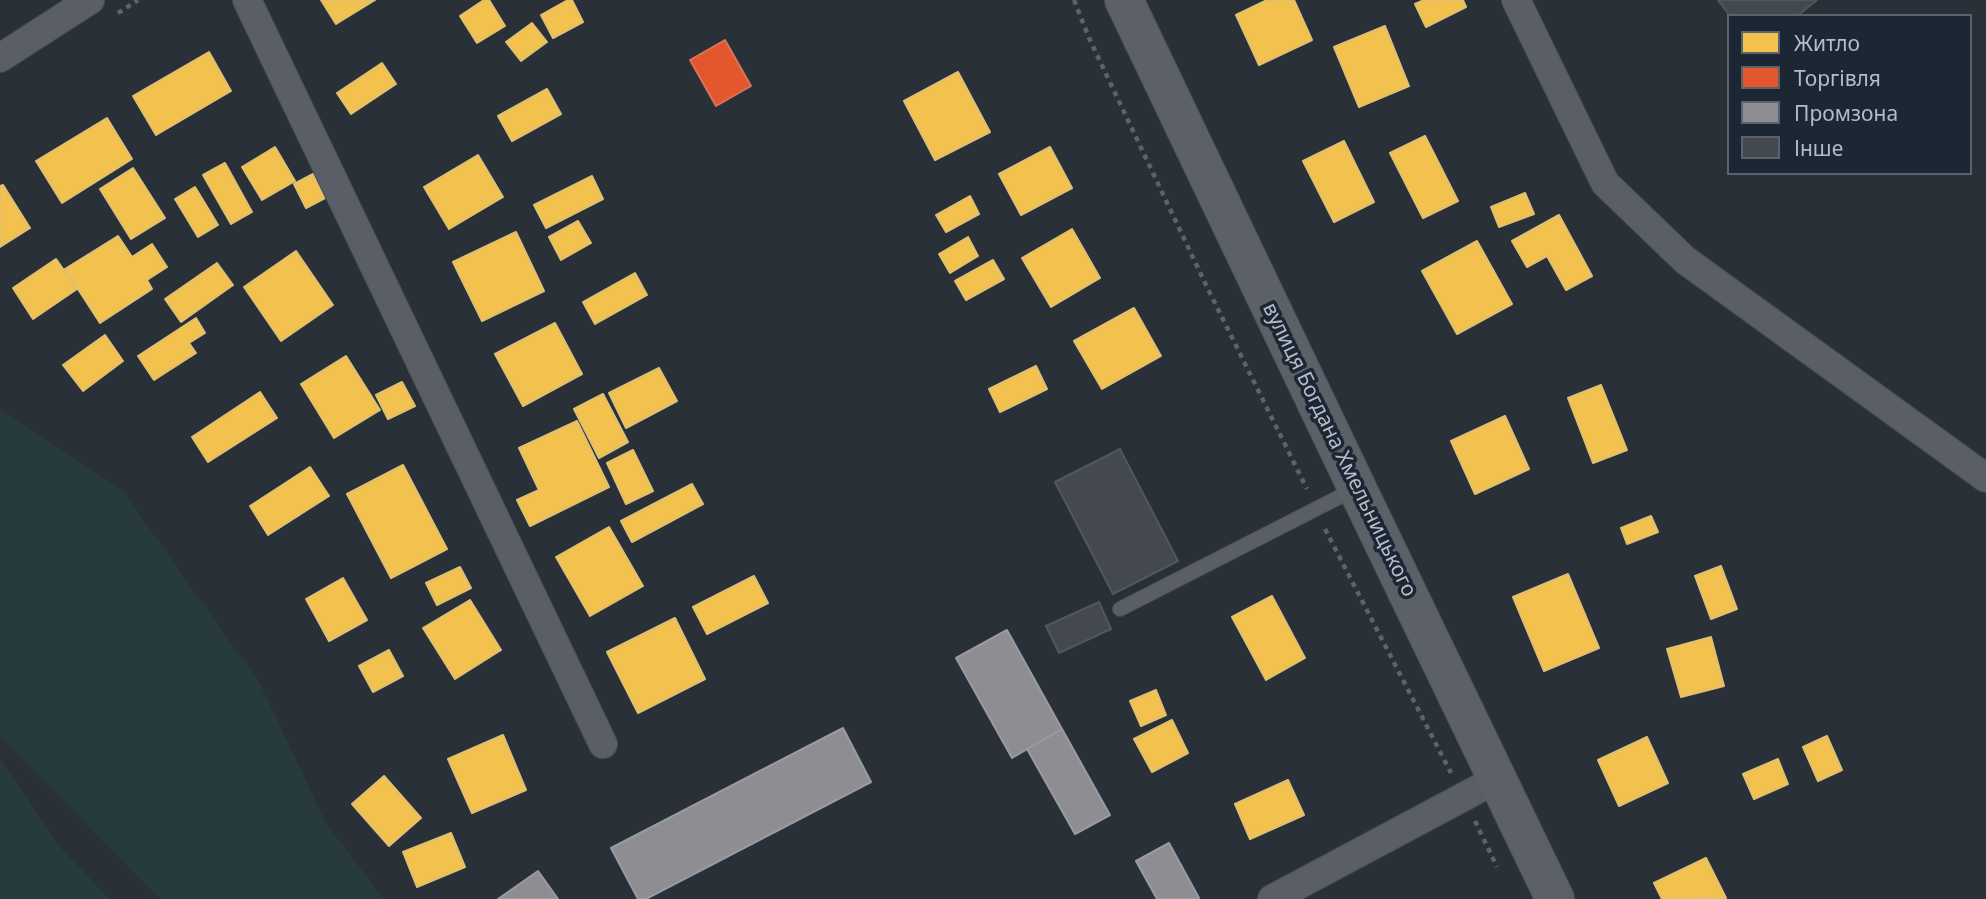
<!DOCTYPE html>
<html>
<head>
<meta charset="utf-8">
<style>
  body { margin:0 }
  #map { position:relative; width:1986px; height:899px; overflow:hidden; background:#2a3038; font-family:"Noto Sans",sans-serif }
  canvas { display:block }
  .legend { position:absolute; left:1727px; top:14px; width:245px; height:161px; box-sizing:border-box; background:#1d2633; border:2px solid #59626f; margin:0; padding:9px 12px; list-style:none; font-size:21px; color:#b4bcc9 }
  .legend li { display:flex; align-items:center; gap:14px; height:35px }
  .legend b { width:35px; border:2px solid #59626f }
</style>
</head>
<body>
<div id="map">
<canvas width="1986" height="899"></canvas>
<ul class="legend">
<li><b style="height:19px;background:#f2c14e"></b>Житло</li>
<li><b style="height:19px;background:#e4572e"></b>Торгівля</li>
<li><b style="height:19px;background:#8d8d92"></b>Промзона</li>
<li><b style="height:19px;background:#444950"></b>Інше</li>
</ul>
</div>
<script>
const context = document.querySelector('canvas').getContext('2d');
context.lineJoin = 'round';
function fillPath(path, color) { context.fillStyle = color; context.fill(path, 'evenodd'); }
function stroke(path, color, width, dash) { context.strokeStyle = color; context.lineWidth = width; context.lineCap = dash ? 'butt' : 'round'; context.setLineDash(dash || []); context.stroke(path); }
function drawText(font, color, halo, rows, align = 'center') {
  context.font = font + ' "Noto Sans",sans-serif'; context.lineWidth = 7; context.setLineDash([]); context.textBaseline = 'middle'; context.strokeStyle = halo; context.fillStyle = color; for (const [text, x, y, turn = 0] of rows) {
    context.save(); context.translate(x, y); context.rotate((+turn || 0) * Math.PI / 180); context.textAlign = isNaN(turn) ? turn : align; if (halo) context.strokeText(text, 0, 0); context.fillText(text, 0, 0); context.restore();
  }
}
fillPath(new Path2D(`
  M0,410L122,490L260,684L327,825L384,899H161L0,737Z
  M0,759L58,845L110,899H0Z`), '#273a3e');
const homes = new Path2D(`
  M321,0H375L336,24Z
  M484,0H489L505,26L477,43L460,16Z
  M568,0H572L583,22L553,38L541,15Z
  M1267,0H1294L1312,40L1259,65L1236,15Z
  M1424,0H1463L1466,7L1426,27L1415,4Z
  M532,23L547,42L521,61L506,42Z
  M1385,26L1409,86L1359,107L1334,47Z
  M209,52L231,91L156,135L133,96Z
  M382,63L396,84L351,114L337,93Z
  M958,72L990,132L935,160L904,101Z
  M547,89L561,114L512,141L498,116Z
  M107,118L132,159L62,203L36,161Z
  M1425,136L1458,201L1423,218L1390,153Z
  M1344,141L1374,202L1334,222L1303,161Z
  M275,147L295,181L262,200L242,167Z
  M1050,147L1072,188L1021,215L999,174Z
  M478,155L503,197L449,229L424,187Z
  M225,163L252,212L231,224L203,175Z
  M133,168L165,218L131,239L100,189Z
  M313,174L325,198L306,208L294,184Z
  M592,176L603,199L546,228L534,205Z
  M3,185L30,228L0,247V186Z
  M195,187L218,225L198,237L175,199Z
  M1525,193L1534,214L1499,227L1491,207Z
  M970,196L979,214L946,232L936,215Z
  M1559,215L1592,276L1566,290L1547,256L1527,267L1512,241Z
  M578,221L591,243L561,260L549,237Z
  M1072,229L1100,278L1051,307L1022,258Z
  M516,232L544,291L482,321L453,262Z
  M118,236L132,257L152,244L167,267L147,280L152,289L100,323L65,269Z
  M968,237L978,256L950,273L939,254Z
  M1477,241L1512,304L1457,334L1422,271Z
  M296,251L333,305L281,341L244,287Z
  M56,259L77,289L33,319L13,288Z
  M993,260L1004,279L966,300L955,281Z
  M217,263L233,285L181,322L165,299Z
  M635,273L647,295L595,324L583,302Z
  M1134,308L1161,356L1102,389L1074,341Z
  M196,318L205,333L189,343L196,353L154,380L138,356Z
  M555,323L582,374L523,406L495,354Z
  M105,335L123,361L83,391L63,365Z
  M346,356L380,410L334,438L301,384Z
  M1036,366L1047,389L1000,412L989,389Z
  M659,368L677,401L626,428L609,393Z
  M402,382L415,406L388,419L376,395Z
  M1601,385L1627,450L1593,463L1568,398Z
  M260,392L277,418L208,462L192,437Z
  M603,394L628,442L599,458L574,409Z
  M1505,416L1529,469L1475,494L1451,441Z
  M577,421L609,487L530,526L517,500L539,490L519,448Z
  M633,450L653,491L626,504L607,463Z
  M403,465L447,549L391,578L347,494Z
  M310,467L329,496L268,535L250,506Z
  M692,484L703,504L632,542L621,521Z
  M1651,516L1658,532L1627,544L1621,528Z
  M609,527L643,586L590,616L556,557Z
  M1721,566L1737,609L1711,619L1695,576Z
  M460,567L471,588L437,605L426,583Z
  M1568,574L1599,648L1544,671L1513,597Z
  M754,576L768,603L707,634L693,607Z
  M343,578L367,620L329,641L306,599Z
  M1272,596L1305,658L1266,680L1232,617Z
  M470,600L501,650L455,679L423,628Z
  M675,618L705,679L638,713L607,652Z
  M1711,637L1724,686L1681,697L1667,649Z
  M389,650L403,676L373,692L359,666Z
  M1156,690L1166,715L1141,726L1130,701Z
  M1172,720L1188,753L1152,772L1134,739Z
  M503,735L526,790L472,813L448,759Z
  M1827,736L1842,770L1818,781L1803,747Z
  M1647,737L1668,783L1619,806L1598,760Z
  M1778,759L1788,784L1754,799L1743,774Z
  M384,776L421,818L389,846L352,804Z
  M1288,780L1304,815L1250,839L1235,804Z
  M451,833L465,867L417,887L403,852Z
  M1706,858L1726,898L1662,899L1654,883Z`);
fillPath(homes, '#f2c14e');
stroke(homes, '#dfc073', 2);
const shops = new Path2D(`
  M725,40L751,86L716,106L690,60Z`);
fillPath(shops, '#e4572e');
stroke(shops, '#d6755c', 2);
const industry = new Path2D(`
  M1007,630L1062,729L1012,758L956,658Z
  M843,728L871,782L646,899H638L611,848Z
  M1062,729L1110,815L1075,834L1027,749Z
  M1169,843L1199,898L1196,899H1157L1136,861Z
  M538,871L558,899H498Z`);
fillPath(industry, '#8d8d92');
stroke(industry, '#999ba2', 2);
const building = new Path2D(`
  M1718,0H1817L1797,16H1730Z
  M1120,449L1178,561L1113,594L1055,482Z
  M1099,602L1111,629L1059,653L1046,626Z`);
fillPath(building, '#444950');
stroke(building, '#52575f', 2);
const service = new Path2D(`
  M1120,609L1355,489`);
const minor = new Path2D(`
  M247,0L603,744
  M1516,0L1605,183L1685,260L1986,478
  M0,58L90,0
  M1272,899L1497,779`);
const primary = new Path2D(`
  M1124,0L1357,488L1555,899`);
stroke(service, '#484c53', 16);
stroke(minor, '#484c53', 30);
stroke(primary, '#484c55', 40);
stroke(new Path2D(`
  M1074,0L1089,38L1206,285L1307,489
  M118,13L138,0
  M1325,529L1451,773
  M1475,821L1497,867`), '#5d636a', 4.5, [5, 5]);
stroke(service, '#5a5e66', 14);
stroke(minor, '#5a5e66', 28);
stroke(primary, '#5c6168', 38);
drawText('21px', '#b4bcc9', '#1d2633', [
  ["вулиця Богдана Хмельницького",1339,450,64]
]);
</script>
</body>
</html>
